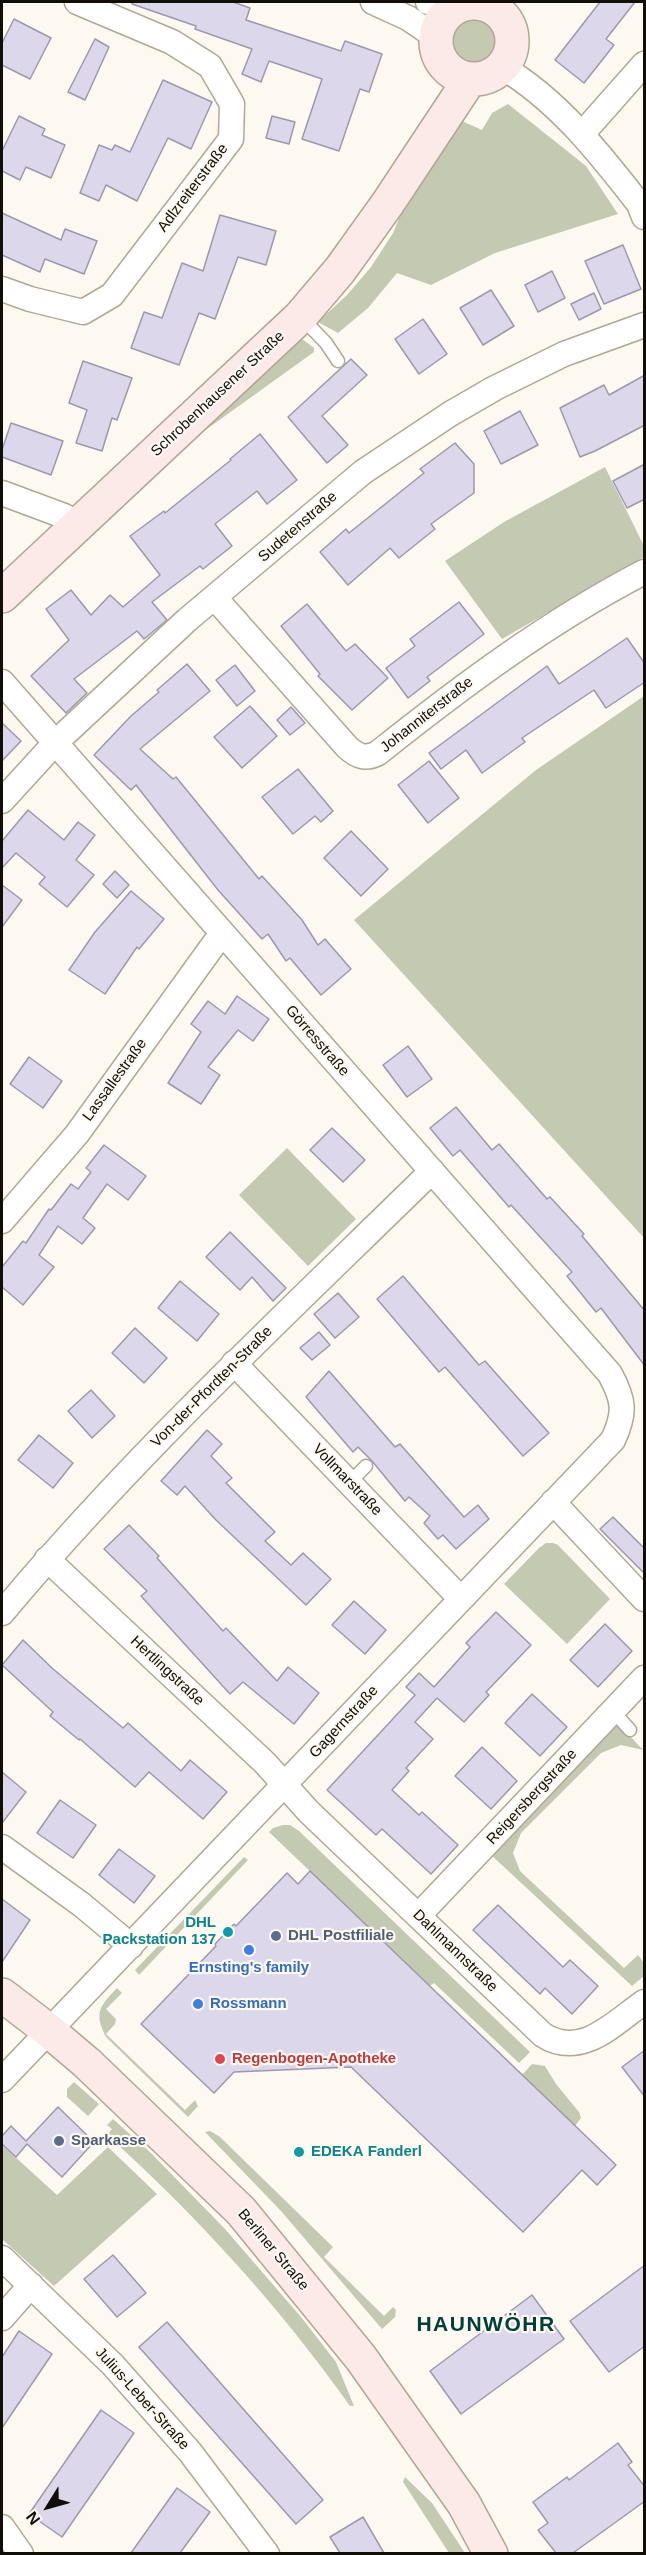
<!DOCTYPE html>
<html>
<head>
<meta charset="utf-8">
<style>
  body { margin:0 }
  #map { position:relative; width:646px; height:2555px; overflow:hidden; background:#fdf9f1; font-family:Helvetica,sans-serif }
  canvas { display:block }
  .frame { position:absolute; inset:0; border:3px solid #110d07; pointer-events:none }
  .north { position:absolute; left:18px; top:2477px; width:60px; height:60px; -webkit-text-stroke:4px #fdf9f1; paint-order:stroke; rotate:233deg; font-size:16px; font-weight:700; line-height:24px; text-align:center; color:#110d07 }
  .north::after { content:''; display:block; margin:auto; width:21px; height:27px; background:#110d07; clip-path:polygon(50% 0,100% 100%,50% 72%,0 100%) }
</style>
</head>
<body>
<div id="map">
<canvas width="646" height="2555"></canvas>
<div class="frame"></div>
<div class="north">N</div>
</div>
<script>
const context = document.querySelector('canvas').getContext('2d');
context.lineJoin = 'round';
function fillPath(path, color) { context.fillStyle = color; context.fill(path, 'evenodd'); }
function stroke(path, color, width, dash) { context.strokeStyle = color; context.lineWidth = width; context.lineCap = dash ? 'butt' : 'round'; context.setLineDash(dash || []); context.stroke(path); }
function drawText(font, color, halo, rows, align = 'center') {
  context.font = font + ' Helvetica,sans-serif'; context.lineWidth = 4.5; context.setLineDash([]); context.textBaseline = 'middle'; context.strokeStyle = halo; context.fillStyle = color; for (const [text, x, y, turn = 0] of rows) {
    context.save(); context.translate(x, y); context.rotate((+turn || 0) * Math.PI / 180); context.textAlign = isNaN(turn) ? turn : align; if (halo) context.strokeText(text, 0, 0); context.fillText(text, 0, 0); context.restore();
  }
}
fillPath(new Path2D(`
  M446 44a25 25 0 1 1 50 0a25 25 0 1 1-50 0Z
  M508,104L586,166L618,214L495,253L431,285L397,273L368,308L338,333L318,322L347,295L371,267L393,233L407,199L453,117L482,130L492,113Z
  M302,339L314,348V352L193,439L297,340Z
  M605,467L644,546V557L502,639L445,561L504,522Z
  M644,696V1238L354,920L536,770Z
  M287,1148L356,1219L308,1266L239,1195Z
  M546,1543H553L558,1545L610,1599L567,1644L504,1584L539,1548Z
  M616,1721L643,1750L621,1745L601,1753L521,1833L513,1853L520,1871L624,1968L638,1955L644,1963V1976L632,1986L489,1853Z
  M283,1825H290L299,1831L530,2052L519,2063L434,1983L430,1986L269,1832L273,1828Z
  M244,1857L248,1860L139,1975L135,1970Z
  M117,1988L122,1993L106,2009L116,2019L115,2024L106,2034L185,2110L195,2100L198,2106L188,2117L106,2037C94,2013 99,2007 117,1988Z
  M532,2064L545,2066L556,2084L579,2112L581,2118L575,2126L522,2075Z
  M74,2082L99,2104L88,2116L67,2097V2089Z
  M113,2119L151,2153L225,2229L301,2317L336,2362L354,2406H350C280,2307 197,2216 107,2135L112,2129L107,2125Z
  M210,2131L220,2137L333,2247L324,2257L384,2316L393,2307L396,2310L395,2317L382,2329L281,2211L205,2132Z
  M2,2145L57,2195L108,2147L157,2194L54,2286L2,2239Z
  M405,2477L432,2503L465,2553H449L403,2482Z`), '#c4c9b2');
const building = new Path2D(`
  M132,2H233L250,8L246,20L341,51L345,41L382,54L369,92L360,89L339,151L302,139L322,79L269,61L261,82L242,74L252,49L195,29L196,26L132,4Z
  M600,2H635L606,39L614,45L584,83L555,60Z
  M14,19L51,38L30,79L2,65V43Z
  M95,39L109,47L85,100L68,92Z
  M163,80L212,102L191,149L168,138L137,201L106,185L99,201L80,193L99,145L112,150L115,145L130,152Z
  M19,116L45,129L42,135L65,145L51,178L26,167L20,180L2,171V151Z
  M272,116L295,122L289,144L266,138Z
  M2,213L61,240L65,229L97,241L84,274L45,259L40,272L2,255Z
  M220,215L276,231L266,265L238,257L215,319L199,313L179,365L131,348L144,312L162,318L182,263L203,271Z
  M623,245L641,289L604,304L585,261Z
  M552,271L565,298L538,312L525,285Z
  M491,290L514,326L483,345L460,308Z
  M594,293L601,309L579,320L571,304Z
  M423,319L447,354L419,374L395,339Z
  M351,359L367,375L322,416L348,445L327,463L288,417Z
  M83,361L132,378L117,420L112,418L102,451L76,443L87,410L69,403Z
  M645,375V425L595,451L580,457L560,408L604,385L609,395Z
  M520,411L538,445L501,464L484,431Z
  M11,423L63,441L51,475L2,457V450Z
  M260,434L297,480L267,504L257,491L215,524L232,546L203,569L200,566L152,602L167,620L144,639L137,631L74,679L87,693L66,713L31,676L69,640L46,609L71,590L91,615L110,595L123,607L160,575L130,536L164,511L165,513L231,460L230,459Z
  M455,443L474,464V493L431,524L435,529L399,558L390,548L348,585L320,552L346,529L349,533L424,473L420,469Z
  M645,464V499L627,508L613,481Z
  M459,602L484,634L427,677L430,681L408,698L386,668L415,646L410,639Z
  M307,604L346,651L355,644L388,678L352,710L318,676L320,674L281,626Z
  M627,638L645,664V682L606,708L594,690L522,738L525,742L482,773L466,750L441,769L429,753L547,666L559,684Z
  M187,664L210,691L140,749L173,779L176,777L259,879L262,876L302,920L318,945L325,939L351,969L321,995L290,958L286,961L268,934L262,939L218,890L136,785L131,790L94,755L131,716L159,692L157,690Z
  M235,665L255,691L237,706L216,680Z
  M250,706L277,736L242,768L214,737Z
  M291,707L305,723L290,735L277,720Z
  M2,723L21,741L2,761Z
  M429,761L459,798L428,823L398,785Z
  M298,769L333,811L321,822L315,816L293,834L262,797Z
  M28,810L64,840L78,822L95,835L76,860L94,875L67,907L39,884L45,877L16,853L2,868V841Z
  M351,831L388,869L361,896L324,858Z
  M115,871L129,885L117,898L103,884Z
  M2,885L22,900L2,927Z
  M131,891L164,919L139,949L137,947L105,994L69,970L95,932Z
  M237,996L269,1019L253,1041L238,1030L208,1067L220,1075L201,1104L168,1083L201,1032L191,1024L208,1001L225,1014Z
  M408,1046L432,1079L407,1097L383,1065Z
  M29,1057L62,1081L43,1108L10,1084Z
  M456,1107L492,1150L499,1144L547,1199L550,1197L584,1234L582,1236L645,1311V1366L601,1308L596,1312L567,1276L572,1272L511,1205L509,1207L460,1150L453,1156L430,1128Z
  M332,1128L365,1160L343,1182L310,1150Z
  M104,1145L146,1176L128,1200L107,1184L83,1218L95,1228L82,1244L58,1226L39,1255L54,1267L23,1305L2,1287V1267L23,1241L26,1243L49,1209L51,1210L71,1184L78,1189L91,1172L86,1168Z
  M230,1232L286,1288L273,1301L252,1277L240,1290L206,1257Z
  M403,1276L479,1365L485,1361L549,1433L523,1456L445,1367L439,1372L377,1299Z
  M180,1281L219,1314L197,1341L158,1308Z
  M338,1293L359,1317L335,1338L314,1314Z
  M135,1328L167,1358L144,1383L112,1353Z
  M319,1332L330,1345L312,1360L300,1348Z
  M329,1371L395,1447L400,1444L464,1517L478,1505L489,1519L456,1549L443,1535L438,1539L424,1523L430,1516L409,1497L405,1501L372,1461L358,1447L353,1452L306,1397Z
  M91,1390L115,1416L92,1438L68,1411Z
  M207,1430L222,1444L211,1456L232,1478L226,1483L275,1532L265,1541L291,1565L303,1553L331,1579L306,1605L216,1520L185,1486L177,1495L161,1481Z
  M39,1435L73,1463L53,1488L18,1460Z
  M613,1517L645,1549V1574L600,1529Z
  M129,1525L159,1556L157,1558L223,1631L226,1628L277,1681L288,1667L319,1693L294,1724L243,1682L230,1694L141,1596L147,1591L104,1549Z
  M354,1601L386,1630L365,1654L332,1625Z
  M496,1612L531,1645L486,1692L489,1695L464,1722L437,1698L415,1722L433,1739L406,1768L409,1771L392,1790L419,1815L422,1812L458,1845L431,1874L382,1829L376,1835L327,1790L415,1695L406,1687L419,1673L434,1687L470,1647L466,1643Z
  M605,1624L632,1651L598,1687L570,1660Z
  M23,1640L52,1668L123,1728L128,1723L181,1771L190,1760L227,1792L203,1819L149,1772L135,1787L80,1739L79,1740L50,1716L53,1712L2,1665Z
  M532,1694L567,1727L540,1756L505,1723Z
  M482,1747L517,1781L491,1809L455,1776Z
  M2,1772L26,1792L2,1823Z
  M60,1800L96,1825L73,1858L37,1833Z
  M119,1849L155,1876L134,1903L99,1875Z
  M310,1871L616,2165L597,2185L582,2170L523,2232L351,2067L234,2072L214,2093L141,2024L216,1946L215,1944L234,1924L236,1926L287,1873L298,1884Z
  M2,1899L30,1920L2,1962Z
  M498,1905L563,1967L570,1960L598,1986L572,2014L545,1988L540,1994L473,1930Z
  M645,2050V2097L622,2067Z
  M58,2107L94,2142L62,2177L27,2144L16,2157L2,2144V2136L11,2126L26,2141Z
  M113,2255L146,2293L117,2317L84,2279Z
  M645,2265V2346L609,2372L570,2321Z
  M532,2295L564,2339L461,2414L430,2371Z
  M167,2322L323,2500L296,2524L139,2347Z
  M19,2331L52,2354L2,2428V2357Z
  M101,2410L134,2433L62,2537L29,2514Z
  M618,2443L632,2462L628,2465L645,2487V2501L573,2553H556L538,2530L548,2523L533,2502L567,2477L569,2480Z
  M177,2488L210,2512L180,2553H131Z
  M363,2517L384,2553H340L330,2537Z`);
fillPath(building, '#ddd7ec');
stroke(building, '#9e98ac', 1.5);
const lane = new Path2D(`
  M301,317L326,343L338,361
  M349,1483L366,1466
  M613,1711L630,1730`);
const street = new Path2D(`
  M373,2L408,18L436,37
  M428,2L455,8
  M502,67C558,100 600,154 639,204L644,217
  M582,134L644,64
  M2,289L30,299L83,312L112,295L231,139L232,104L210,66L172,42L77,2
  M2,493L64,516L80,524
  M215,598L347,747C357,756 365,760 378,753C462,686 548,622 644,572
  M2,682L610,1374C624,1400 626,1412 613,1440L2,2080
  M2,801L55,743L187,620L363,472L450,414L495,388L564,354L644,325
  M2,1221L77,1134L222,933
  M234,1363L460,1598
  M553,1502L644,1599
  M47,1559L265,1763L309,1812L543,2035C581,2059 613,2024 644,2002
  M2,1613C134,1455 285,1315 432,1171
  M2,1847L82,1905L131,1946
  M419,1915L644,1678
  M2,2258L113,2365L190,2452L267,2554
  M2,2318L31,2285
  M2,2527L21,2554`);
const secondary = new Path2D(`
  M436 41a38 38 0 1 1 76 0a38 38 0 1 1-76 0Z
  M2,596L300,317L340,270L388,203L470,79
  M2,1995L48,2030L87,2063L241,2211L361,2358L464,2504L491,2554`);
stroke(lane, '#b1a793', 15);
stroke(street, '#b1a793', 27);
stroke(secondary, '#b1a793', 36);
stroke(lane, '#fff', 12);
stroke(street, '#fff', 24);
stroke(secondary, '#fbeae7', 33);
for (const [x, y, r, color] of [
  [228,1932,6,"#0f9aa8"],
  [276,1936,6,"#5c6f8a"],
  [249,1950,6,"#3f7fe0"],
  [198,2004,6,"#3f7fe0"],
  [220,2059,6,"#e0444e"],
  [59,2141,6,"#5c6f8a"],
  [299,2152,6,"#0f9aa8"]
]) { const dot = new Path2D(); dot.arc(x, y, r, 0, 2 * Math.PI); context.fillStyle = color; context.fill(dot); stroke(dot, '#fdf9f1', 2); }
drawText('15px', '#110d07', '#fdf9f1', [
  ["Adlzreiterstraße",193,188,-53],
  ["Schrobenhausener Straße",218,394,-43],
  ["Sudetenstraße",298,527,-41],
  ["Johanniterstraße",427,715,-38],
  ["Görresstraße",317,1041,49],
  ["Lassallestraße",115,1080,-54],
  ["Von-der-Pfordten-Straße",212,1387,-45],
  ["Vollmarstraße",347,1480,46],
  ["Hertlingstraße",167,1671,43],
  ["Gagernstraße",344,1722,-47],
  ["Reigersbergstraße",532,1797,-47],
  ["Dahlmannstraße",455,1951,44],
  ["Berliner Straße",273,2250,50],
  ["Julius-Leber-Straße",142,2399,48]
]);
drawText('bold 15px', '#0d838f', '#fdf9f1', [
  ["DHL",216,1923],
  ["Packstation 137",216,1940],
  ["EDEKA Fanderl",311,2152,"left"]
], 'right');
drawText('bold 15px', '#4e5e75', '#fdf9f1', [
  ["DHL Postfiliale",288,1936],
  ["Sparkasse",71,2141]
], 'left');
drawText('bold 15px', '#366cbe', '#fdf9f1', [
  ["Ernsting's family",249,1968],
  ["Rossmann",210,2004,"left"]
]);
drawText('bold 15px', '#be3a42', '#fdf9f1', [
  ["Regenbogen-Apotheke",232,2059]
], 'left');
context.letterSpacing = '1.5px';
drawText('bold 21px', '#00403a', '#fdf9f1', [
  ["HAUNWÖHR",486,2325]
]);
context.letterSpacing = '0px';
</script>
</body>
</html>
